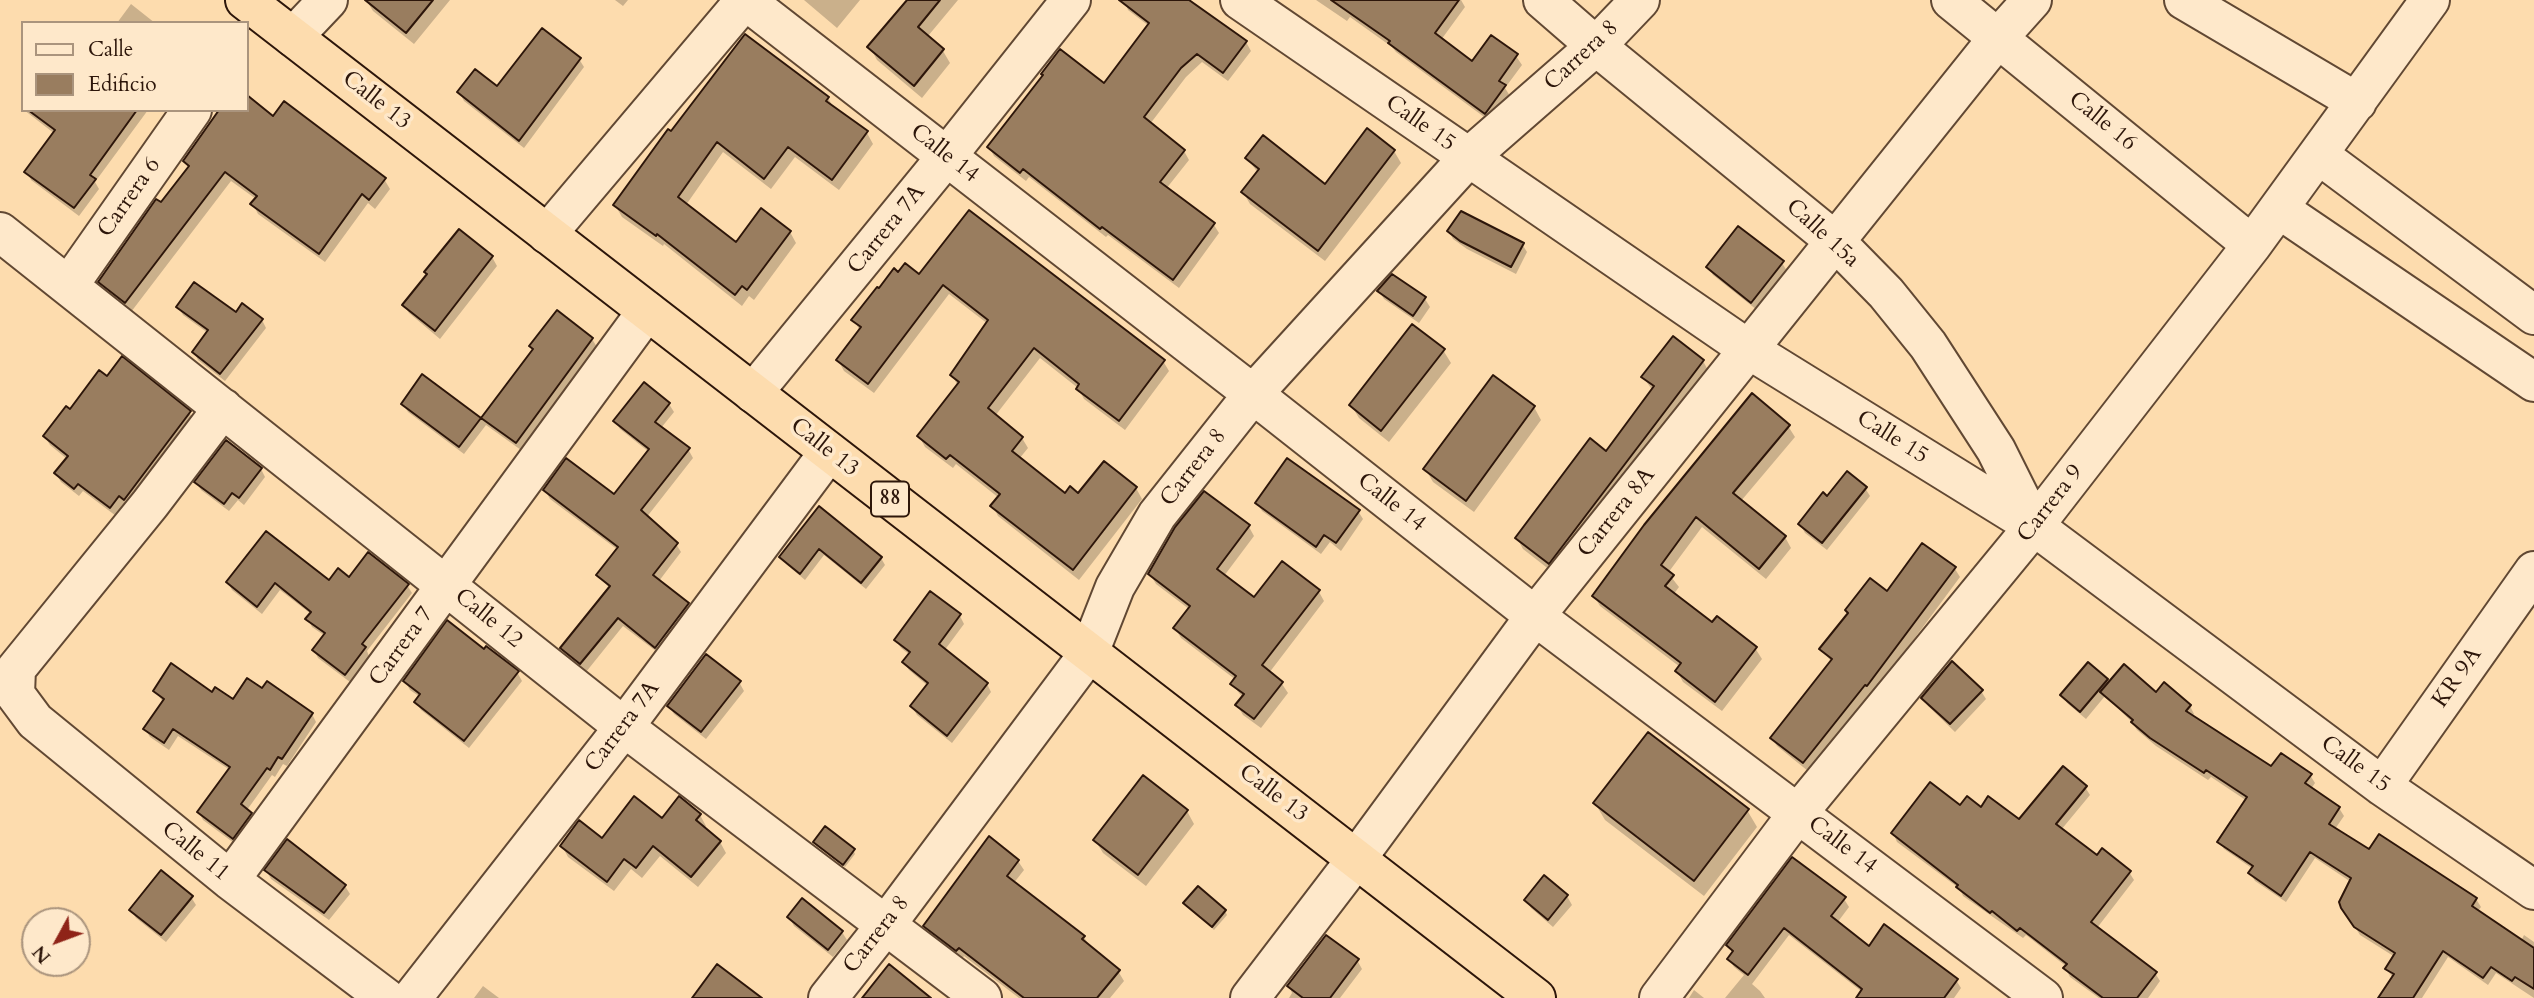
<!DOCTYPE html>
<html>
<head>
<meta charset="utf-8">
<style>
  body { margin:0 }
  #map { position:relative; width:2534px; height:998px; overflow:hidden; background:#fddcae; font-family:Cardo,serif }
  canvas { display:block }
  .legend { position:absolute; left:21px; top:21px; width:228px; height:91px; box-sizing:border-box; background:#fee8ca; border:2px solid #aa947d; margin:0; padding:9px 12px; list-style:none; font-size:21px; color:#2d160a }
  .legend li { display:flex; align-items:center; gap:14px; height:35px }
  .legend b { width:35px; border:2px solid #aa947d }
  .north { position:absolute; left:21px; top:907px; width:70px; height:70px; box-sizing:border-box; background:#fee8ca; border:2px solid #aa947d; border-radius:50%; rotate:229deg; font-size:19px; font-weight:700; line-height:28px; text-align:center; color:#2d160a }
  .north::after { content:''; display:block; margin:auto; width:24px; height:32px; background:#8f2418; clip-path:polygon(50% 0,100% 100%,50% 72%,0 100%) }
</style>
</head>
<body>
<div id="map">
<canvas width="2534" height="998"></canvas>
<ul class="legend">
<li><b style="height:9px;background:#fee8ca"></b>Calle</li>
<li><b style="height:19px;background:#997d5f"></b>Edificio</li>
</ul>
<div class="north">N</div>
</div>
<script>
const context = document.querySelector('canvas').getContext('2d');
context.lineJoin = 'round';
function fillPath(path, color) { context.fillStyle = color; context.fill(path, 'evenodd'); }
function stroke(path, color, width, dash) { context.strokeStyle = color; context.lineWidth = width; context.lineCap = dash ? 'butt' : 'round'; context.setLineDash(dash || []); context.stroke(path); }
function drawText(font, color, halo, rows, align = 'center') {
  context.font = font + ' Cardo,serif'; context.lineWidth = 7; context.setLineDash([]); context.textBaseline = 'middle'; context.strokeStyle = halo; context.fillStyle = color; for (const [text, x, y, turn = 0] of rows) {
    context.save(); context.translate(x, y); context.rotate((+turn || 0) * Math.PI / 180); context.textAlign = isNaN(turn) ? turn : align; if (halo) context.strokeText(text, 0, 0); context.fillText(text, 0, 0); context.restore();
  }
}
fillPath(new Path2D(`
  M366,0H450L414,44L373,11Z
  M615,0H628L623,6Z
  M804,0H860L837,28Z
  M909,0H958L928,36L943,51L950,63L922,98L877,60L870,47Z
  M1124,0H1185L1246,42L1251,51L1228,81L1202,62L1186,77L1150,124L1184,151L1189,160L1166,189L1214,225L1219,233L1179,288L1108,235L1106,237L1029,177L1026,181L994,156L989,147L1105,85L1149,26L1128,10Z
  M1316,0H1461L1465,7L1441,40L1473,63L1516,56L1522,65L1505,88L1510,96L1491,122L1396,52L1392,47L1350,17L1347,21Z
  M131,4L155,23H117Z
  M579,59L584,67L524,148L464,101L459,92L497,88Z
  M247,97L274,118L384,179L390,189L375,209L368,203L325,262L258,214L253,204L256,199L231,181L131,312L106,292L100,282L189,168L185,161L247,110Z
  M828,98L834,108L867,133L873,144L839,190L795,157L771,189L723,152L686,205L736,245L790,232L796,243L754,300L749,296L742,306L664,244L663,246L622,217L615,205L671,133Z
  M24,110H148L95,182L99,189L79,216L31,180L27,172L55,134Z
  M1394,151L1401,163L1325,261L1250,204L1243,192L1258,173L1247,158L1325,186Z
  M1449,231L1522,244L1527,252L1516,274L1467,249L1453,239Z
  M492,257L497,266L440,339L409,313L404,305Z
  M1782,263L1787,271L1757,310L1713,275L1708,267Z
  M898,275L920,276L1163,361L1169,371L1125,430L1084,399L1078,388L1040,358L995,416L1022,438L1028,448L1019,459L1065,495L1079,496L1104,464L1136,488L1142,499L1079,580L998,516L993,506L999,498L956,464L953,468L925,447L919,436L958,386L952,375L988,324L949,294L874,393L844,371L838,360L860,331L854,320L879,291Z
  M1379,291L1425,299L1430,307L1419,323L1384,299Z
  M178,307L236,314L262,320L266,328L225,381L198,360L194,352L208,333L183,315Z
  M592,339L597,347L521,450L486,425L464,454L408,412L403,404L423,377L481,420L534,351L531,346Z
  M1443,350L1451,363L1389,442L1359,418L1351,405Z
  M1703,361L1709,372L1555,574L1523,549L1517,538L1607,453L1653,391L1643,377Z
  M669,404L674,412L661,428L688,449L693,458L646,518L676,544L681,552L659,581L688,604L693,612L661,655L623,626L586,672L567,657L562,648L610,589L598,575L618,550L550,499L545,490L614,496L649,452L620,429L615,421Z
  M1534,407L1541,420L1474,512L1433,482L1426,470Z
  M70,412H189L194,421L129,507L125,503L116,516L83,491L79,496L61,482L56,474L67,459L50,445L45,437Z
  M1788,426L1795,437L1741,501L1785,537L1791,548L1766,579L1702,527L1668,573L1679,587L1673,595L1712,625L1755,648L1762,659L1722,711L1683,682L1677,671L1680,667L1600,606L1594,596Z
  M261,469L265,477L244,505L238,500L229,511L201,490L196,482Z
  M1865,488L1870,496L1827,550L1805,533L1800,524L1828,498Z
  M1257,503L1358,511L1363,519L1341,551L1330,542L1321,554L1262,511Z
  M820,508L881,558L885,565L866,589L824,555L805,580L786,564L781,557Z
  M1249,527L1254,536L1224,576L1255,600L1319,592L1324,601L1269,673L1282,684L1288,693L1261,728L1243,715L1237,705L1243,698L1232,684L1236,680L1181,638L1175,628L1189,609L1156,584L1150,574Z
  M1955,569L1960,577L1900,658L1808,771L1777,746L1772,738L1832,662L1821,650L1887,593Z
  M349,579L407,585L412,593L367,651L369,656L350,682L318,658L314,650L325,636L312,627L308,619L311,614L280,590L262,614L232,590L228,583H329Z
  M960,616L964,624L944,651L987,684L991,692L952,743L917,715L912,707L928,686L909,670L904,662L910,655L901,648L896,640Z
  M484,651L517,672L522,681L469,748L421,710L416,702L420,697L410,690L405,681Z
  M2106,680L2109,685L2156,694L2190,706L2194,714L2192,716L2272,769L2310,775L2315,783L2311,789L2339,808L2344,816L2335,829L2369,852L2476,899L2481,907L2478,911L2521,941L2524,935L2534,942V998L2496,973L2488,985L2448,957L2422,998H2380L2393,978L2387,969L2395,957L2360,935L2348,916L2351,882L2315,858L2286,902L2255,881L2250,873L2253,869L2224,849L2219,842L2247,801L2211,777L2208,780L2156,746L2137,730L2132,722L2105,696L2086,719L2067,703L2063,695Z
  M739,682L744,691L706,739L674,714L669,706Z
  M155,691L212,694L233,702L312,714L316,722L287,766L283,764L275,777L272,775L247,810L256,822L238,846L203,820L199,812L230,770L178,736L169,750L150,737L145,729L163,702Z
  M1981,691L1986,699L1955,732L1928,706L1923,698Z
  M2085,787L2090,795L2061,830L2097,858L2129,872L2134,880L2097,928L2155,973L2160,981L2148,998H2099L2070,977L2066,969L2067,967L2026,935L2023,938L1963,896L1960,889L1897,842L1893,833L1960,808L1981,809L2020,822Z
  M1595,803L1747,810L1757,827L1704,896L1605,820Z
  M1187,811L1194,824L1146,886L1103,853L1095,840Z
  M700,815L706,826L704,829L720,842L726,853L698,887L660,856L642,878L631,869L614,891L568,857L562,846L602,841Z
  M815,842L853,850L855,854L845,867Z
  M1018,861L1024,870L1013,884L1084,937L1090,947L1118,971L1124,981L1110,998H1019L964,956L962,959L931,936L925,926Z
  M266,870L345,886L350,894L329,920L271,879Z
  M1567,896L1572,905L1553,927L1531,908L1526,900Z
  M191,897L196,905L166,942L136,918L131,910Z
  M1844,899L1849,907L1837,923L1869,949L1956,980L1961,988L1954,998H1870L1789,935L1752,984L1760,991L1765,998H1725L1744,975L1734,967L1729,959L1733,954L1728,945Z
  M1186,903L1225,911L1227,915L1214,930Z
  M789,917L842,932L847,940L833,957L794,926Z
  M1357,960L1362,969L1340,998H1289L1292,993L1289,986Z
  M483,986L499,998H474Z
  M1694,990L1704,998H1689Z`), '#0003');
const building = new Path2D(`
  M365,0H433L406,33Z
  M907,0H940L918,27L944,49L914,86L867,47Z
  M1119,0H1189L1247,41L1223,73L1197,54L1181,68L1144,117L1185,150L1160,182L1215,223L1173,280L1102,227L1100,229L1023,169L1020,173L987,147L1043,75L1041,74L1060,49L1104,83L1149,23Z
  M1331,0H1459L1435,33L1472,61L1491,35L1518,54L1499,81L1506,85L1485,114L1388,43L1390,41Z
  M542,28L581,58L519,141L457,92L475,69L497,86Z
  M745,34L829,97L826,101L868,131L832,180L788,147L764,179L717,142L678,197L736,242L761,208L791,231L747,290L742,286L735,295L657,234L656,236L613,205L668,129L671,131Z
  M247,95L273,116L284,101L386,178L369,200L362,194L319,254L250,204L257,196L225,172L125,303L98,282L156,199L161,202L189,166L183,161L219,110H247Z
  M28,110H137L90,175L96,179L74,208L24,172L55,130Z
  M1367,128L1395,150L1318,251L1241,192L1259,169L1245,158L1263,135L1325,184Z
  M969,210L1165,360L1119,421L1076,389L1079,384L1034,348L988,408L1023,437L1012,451L1065,493L1070,486L1078,493L1104,461L1137,487L1073,570L990,506L1000,494L950,455L946,459L917,436L959,382L950,375L988,320L943,285L868,384L836,360L861,327L851,320L877,287L879,288L894,268L898,272L905,263L919,274Z
  M1461,211L1524,243L1511,267L1460,241L1447,231Z
  M1738,226L1784,261L1751,303L1706,267Z
  M459,229L493,256L435,331L402,305L427,274L424,272Z
  M1392,274L1426,297L1413,316L1377,291Z
  M194,282L236,312L242,303L263,319L220,374L192,352L208,330L176,307Z
  M557,310L593,338L516,443L481,418L533,349L529,346Z
  M1412,324L1445,349L1381,431L1349,405Z
  M1673,336L1704,360L1549,564L1515,538L1590,438L1606,451L1654,386L1641,377Z
  M122,356L191,411L124,500L119,496L110,508L78,484L74,489L54,473L68,456L43,436L66,406L70,409L99,370L107,376Z
  M422,374L481,418L459,447L401,404Z
  M1493,375L1535,406L1466,501L1423,469Z
  M644,382L670,403L655,422L690,448L641,510L678,543L653,575L689,603L655,648L618,618L580,664L560,648L610,586L596,575L618,547L543,490L566,458L614,494L649,449L613,421Z
  M1752,393L1790,425L1733,493L1786,536L1759,569L1696,517L1661,565L1674,575L1665,586L1712,622L1717,616L1757,647L1715,702L1675,671L1681,663L1592,596L1644,525Z
  M226,440L262,468L239,498L232,493L224,504L194,482Z
  M1287,458L1360,510L1336,543L1324,535L1316,547L1255,503Z
  M1847,471L1867,487L1822,543L1798,524L1823,492L1827,496Z
  M1204,491L1250,525L1217,569L1254,597L1282,561L1320,590L1262,665L1283,682L1254,719L1235,705L1244,694L1230,684L1236,676L1173,628L1190,606L1148,574L1175,527Z
  M819,506L882,557L861,583L819,549L800,574L779,557Z
  M266,531L329,580L338,568L349,577L368,552L409,584L362,644L366,647L345,675L312,650L325,633L305,619L311,612L275,583L257,607L226,582Z
  M1922,543L1956,567L1867,686L1865,685L1803,763L1770,738L1832,659L1819,649L1848,613L1845,610L1870,578L1887,591Z
  M930,591L961,614L939,644L988,683L947,736L910,706L928,683L902,662L910,652L894,640Z
  M447,620L484,649L486,646L519,671L464,741L414,702L420,694L403,681Z
  M706,654L741,681L701,732L667,706Z
  M1952,661L1983,690L1950,724L1921,698Z
  M2088,662L2108,679L2080,712L2060,695Z
  M171,663L212,692L215,687L233,699L247,678L262,688L267,681L313,713L282,759L278,757L270,770L267,768L241,804L252,813L233,839L197,812L230,767L173,729L164,743L143,729L164,699L153,691Z
  M2124,664L2156,692L2164,682L2191,705L2186,711L2271,766L2281,753L2312,774L2305,783L2340,807L2329,824L2369,849L2379,834L2477,898L2472,906L2534,948V989L2515,977L2512,981L2491,967L2483,978L2443,951L2413,998H2378L2394,974L2385,969L2395,953L2354,927L2341,908L2339,902L2351,878L2310,852L2281,896L2248,873L2253,866L2217,842L2247,797L2206,770L2204,773L2150,738L2131,722L2133,720L2100,692Z
  M1648,732L1749,809L1694,881L1593,803Z
  M2063,766L2087,786L2056,824L2097,855L2102,848L2131,871L2091,922L2157,972L2137,998H2103L2063,968L2067,964L2020,928L2017,931L1992,911L1990,913L1956,887L1958,885L1891,833L1930,782L1960,805L1967,796L1981,807L1988,796L2019,819Z
  M1143,775L1188,810L1138,875L1093,840Z
  M634,796L662,818L679,796L701,814L696,820L721,841L691,877L653,846L636,868L624,859L607,882L560,846L579,820L602,838Z
  M825,826L855,849L843,865L813,842Z
  M989,836L1019,860L1007,876L1085,936L1082,939L1120,970L1097,998H1024L959,948L956,951L923,926Z
  M287,839L346,885L324,913L264,870Z
  M1792,857L1846,897L1831,916L1869,946L1884,924L1958,979L1944,998H1856L1862,989L1784,928L1748,975L1727,959L1733,951L1726,945Z
  M161,870L193,896L161,935L129,910Z
  M1544,875L1568,895L1548,920L1524,900Z
  M1198,886L1226,910L1212,927L1183,903Z
  M802,898L843,931L828,950L787,917Z
  M1326,935L1359,959L1330,998H1303L1287,986Z
  M717,964L762,998H692Z
  M889,964L931,998H862Z`);
fillPath(building, '#997d5f');
stroke(building, '#2d160a', 2);
const minor = new Path2D(`
  M745,0L1253,394L1535,616L2043,998
  M1240,0L1748,349L2034,526L2382,786L2534,890
  M1543,0L1596,46L1835,241L1886,293L1928,345L1996,450L2034,526
  M1951,0L2252,245
  M2184,0L2357,102
  M293,37L328,0
  M2319,155L2534,315
  M2279,209L2534,382
  M0,232L624,727L982,998
  M547,234L745,0
  M69,285L192,110
  M753,393L947,156L1071,0
  M223,408L150,504L16,669L15,694L35,721L230,880L386,998
  M2382,786L2534,571
  M230,880L647,311
  M412,998L624,727L829,452
  M828,998L885,926L1089,653L1115,587L1157,515L1253,394L1469,157L1596,46L1640,0
  M1250,998L1357,858L1535,616L1998,38L2032,0
  M1659,998L1798,813L2034,526L2252,245L2430,0`);
const highway = new Path2D(`
  M245,0L1536,998`);
stroke(minor, '#614833', 42);
stroke(highway, '#2d160a', 42);
stroke(minor, '#fee8ca', 38);
stroke(highway, '#fddcae', 38);
for (const [x, y, w] of [
  [890,499,38]
]) { const box = new Path2D(); box.roundRect(x - w / 2, y - 17.5, w, 35, 5); context.fillStyle = '#fee8ca'; context.fill(box); stroke(box, '#2d160a', 2); }
drawText('bold 21px', '#2d160a', null, [
  ["88",890,499]
]);
drawText('23px', '#2d160a', '#fee8ca', [
  ["Carrera 8",1582,56,-43],
  ["Calle 13",376,101,38],
  ["Calle 16",2102,122,39],
  ["Calle 15",1420,124,35],
  ["Calle 14",944,154,38],
  ["Carrera 6",130,198,-55],
  ["Carrera 7A",887,230,-51],
  ["Calle 15a",1822,234,42],
  ["Calle 15",1892,438,32],
  ["Calle 13",824,448,38],
  ["Carrera 8",1194,468,-52],
  ["Calle 14",1391,503,38],
  ["Carrera 9",2051,504,-52],
  ["Carrera 8A",1617,513,-51],
  ["Calle 12",488,619,39],
  ["Carrera 7",402,647,-54],
  ["KR 9A",2458,678,-55],
  ["Carrera 7A",623,727,-53],
  ["Calle 15",2355,765,36],
  ["Calle 13",1273,794,37],
  ["Calle 14",1842,846,37],
  ["Calle 11",195,852,39],
  ["Carrera 8",877,935,-52]
]);
</script>
</body>
</html>
